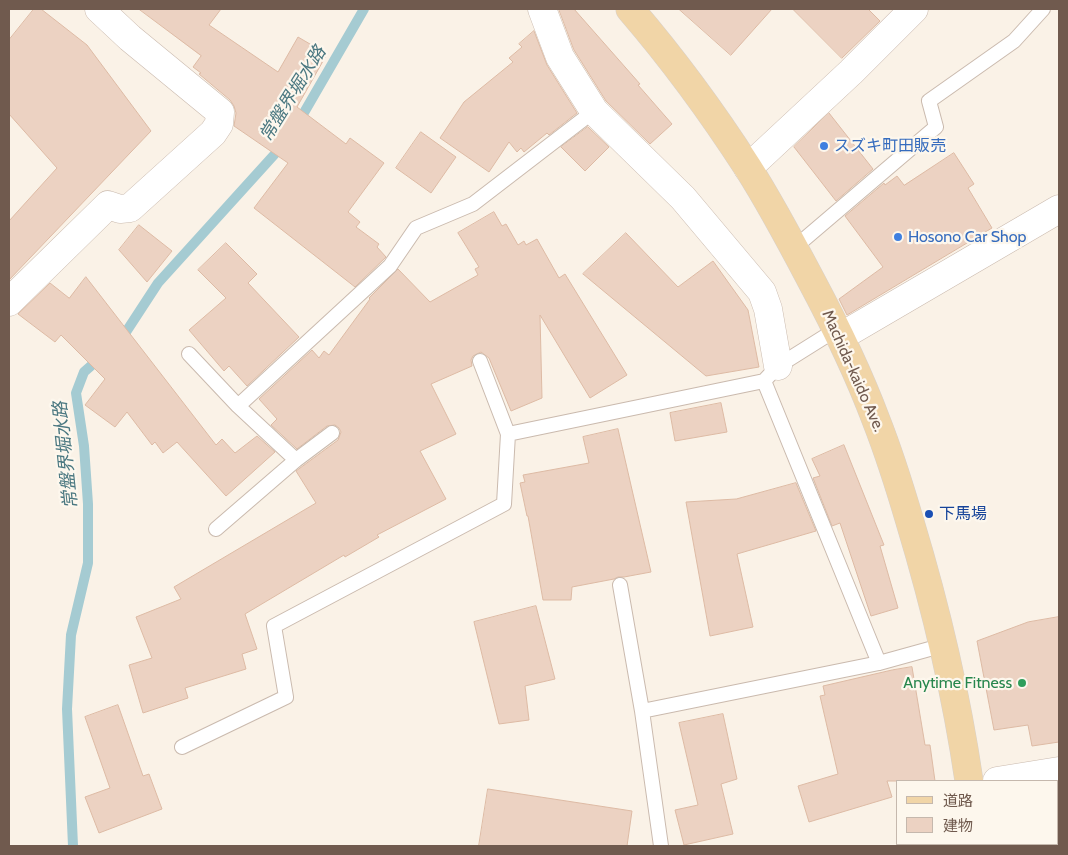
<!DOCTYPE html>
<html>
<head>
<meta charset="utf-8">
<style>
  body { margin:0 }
  #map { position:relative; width:1068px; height:855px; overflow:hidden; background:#faf2e7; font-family:Cabin,"Noto Sans JP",sans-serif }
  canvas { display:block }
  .frame { position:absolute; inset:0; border:10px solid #705a4e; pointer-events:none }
  .legend { position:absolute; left:896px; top:780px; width:162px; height:65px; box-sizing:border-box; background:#fdf7ed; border:1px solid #c5b8ad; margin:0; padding:6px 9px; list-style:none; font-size:15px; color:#705a4e }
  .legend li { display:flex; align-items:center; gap:10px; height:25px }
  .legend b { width:25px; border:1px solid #c5b8ad }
</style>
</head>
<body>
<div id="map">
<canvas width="1068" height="855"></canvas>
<div class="frame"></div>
<ul class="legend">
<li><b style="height:6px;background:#f1d5a7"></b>道路</li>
<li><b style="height:14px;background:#ecd2c2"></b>建物</li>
</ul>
</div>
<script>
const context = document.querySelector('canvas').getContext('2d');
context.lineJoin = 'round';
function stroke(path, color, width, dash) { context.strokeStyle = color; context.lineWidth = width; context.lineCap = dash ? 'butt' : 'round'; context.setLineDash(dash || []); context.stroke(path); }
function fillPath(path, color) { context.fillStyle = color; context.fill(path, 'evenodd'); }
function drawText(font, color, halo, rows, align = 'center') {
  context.font = font + ' Cabin,"Noto Sans JP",sans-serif'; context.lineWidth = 4.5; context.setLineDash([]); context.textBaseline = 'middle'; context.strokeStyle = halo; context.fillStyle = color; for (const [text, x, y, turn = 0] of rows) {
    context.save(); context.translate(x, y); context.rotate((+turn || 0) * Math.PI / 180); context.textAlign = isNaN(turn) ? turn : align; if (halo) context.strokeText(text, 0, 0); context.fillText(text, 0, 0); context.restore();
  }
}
stroke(new Path2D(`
  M298,123L364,9
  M118,340L126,332L158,283L283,145
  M73,846L67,709L71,635L88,563V504L84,446L76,393L84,372L101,357`), '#a5cbd2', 10);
const building = new Path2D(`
  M34,9H41L87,45L151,131L9,280V221L57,168L9,114V40Z
  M139,9H221L209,25L278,72L298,37L327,54L297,107L346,144L350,138L384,163L348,212L360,222L356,227L379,244L377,247L386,257L355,287L254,208L288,163L234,126L236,113L234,106L230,100L199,74L201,73L193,67L201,56Z
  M559,9H574L640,84L638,85L672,124L650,144L606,101L574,50Z
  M679,9H772L731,55Z
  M793,9H868L880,21L842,58Z
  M534,31L547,65L577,113L549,135L547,133L524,152L521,148L517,152L509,142L489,172L440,138L464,102L513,62L509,58L522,47L519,44Z
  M829,113L873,169L836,201L794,147Z
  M588,127L609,147L585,171L561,147Z
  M421,132L456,157L431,193L396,168Z
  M954,153L974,184L968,188L992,228L847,315L839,299L883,267L845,216L884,183L885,185L897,176L904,185Z
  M494,212L502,226L506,224L518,245L524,241L526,245L537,239L559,278L565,274L627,375L590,398L540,315L542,398L511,411L489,358L481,352L473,356L471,360L472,366L431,384L456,434L420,451L446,499L377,535L379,537L345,557L344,555L245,614L257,649L242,654L246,669L185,688L188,698L143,713L129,665L152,658L136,617L181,599L174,587L316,503L296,471L338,440L341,432L339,428L335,425L327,426L297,449L271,425L277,419L259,399L312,350L319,358L324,351L329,355L370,299L369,298L398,269L430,302L478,275L475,269L479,267L458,233Z
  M139,225L172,251L147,282L119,250Z
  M626,233L678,287L713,261L748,310L759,367L706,376L583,274Z
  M226,243L257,274L248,283L299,337L247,386L229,366L224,371L189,330L226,298L198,270Z
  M86,277L216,445L222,439L235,453L257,436L275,452L226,496L177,442L163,453L155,442L152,445L127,412L115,427L85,405L105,379L61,335L55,342L18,314L50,283L69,298Z
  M721,403L727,432L675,441L670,413Z
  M618,429L651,572L624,577H618L614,579L572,587L571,600H543L528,516H527L520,483L525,482L523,475L589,463L583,437Z
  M844,445L884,545L880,546L898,608L871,616L840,523L832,526L813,478L820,476L812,459Z
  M796,483L816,531L737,554L753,627L710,636L686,502L736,499Z
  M536,606L555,679L525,686L529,720L499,724L474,622Z
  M1059,617V742L1032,746L1028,725L994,730L977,641L1028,622Z
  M912,667L925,745H930L935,781H887L892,797L809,822L798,786L838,774L820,696L825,695L823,686L892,670Z
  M118,705L143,776L149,774L162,809L99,833L85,797L110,788L85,717Z
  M723,714L737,779L721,784L733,834L684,845L675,810L698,805L679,723Z
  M488,789L632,811L627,846H479Z`);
fillPath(building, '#ecd2c2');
stroke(building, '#ddbaa4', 1);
const lane = new Path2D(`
  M794,248L936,127L929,101L1014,41L1043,9
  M837,329L778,366L764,381L879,663
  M189,354L238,406L296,460
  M480,361L508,434L764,381
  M238,406L390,266L416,228L473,204L594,111
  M216,529L296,460L332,433
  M620,585L642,711L661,846
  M642,711L879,663L944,645
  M182,747L286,697L274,626L504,504L508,434`);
const street = new Path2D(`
  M542,9L560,57L594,111L683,198L762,292L768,309L778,366
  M748,168L851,72L914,9
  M9,302L108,205L120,209L130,208L213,133L219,124L220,112L130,38L99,9
  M840,337L1059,209
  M997,781L1059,771`);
const primary = new Path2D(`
  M630,9C673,59 712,112 748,168C771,204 791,242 811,280C835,325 858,372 876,420C889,453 900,488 910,522C936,608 956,692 969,781
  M975,844V846`);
stroke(lane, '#cabaae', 16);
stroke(street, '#cabaae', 29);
stroke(primary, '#d7d1cd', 29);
stroke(lane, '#fff', 14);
stroke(street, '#fff', 28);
stroke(primary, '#f1d5a7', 28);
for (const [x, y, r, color] of [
  [824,146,5,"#3f7fe0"],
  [898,237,5,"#3f7fe0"],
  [929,514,5,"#1a4fb4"],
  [1022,683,5,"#2e9e5b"]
]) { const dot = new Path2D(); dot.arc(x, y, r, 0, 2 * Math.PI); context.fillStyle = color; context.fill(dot); stroke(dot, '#fdf7ed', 2); }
drawText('16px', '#366cbe', '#fdf7ed', [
  ["スズキ町田販売",834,146],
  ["Hosono Car Shop",908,237]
], 'left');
drawText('16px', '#705a4e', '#fdf7ed', [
  ["Machida-kaido Ave.",853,371,66]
]);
drawText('16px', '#164399', '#fdf7ed', [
  ["下馬場",939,514]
], 'left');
drawText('16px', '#27864d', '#fdf7ed', [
  ["Anytime Fitness",1012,683]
], 'right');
drawText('italic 18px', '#4b7881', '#fdf7ed', [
  ["常盤界堀水路",293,94,-58],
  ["常盤界堀水路",66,455,-96]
]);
</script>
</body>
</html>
